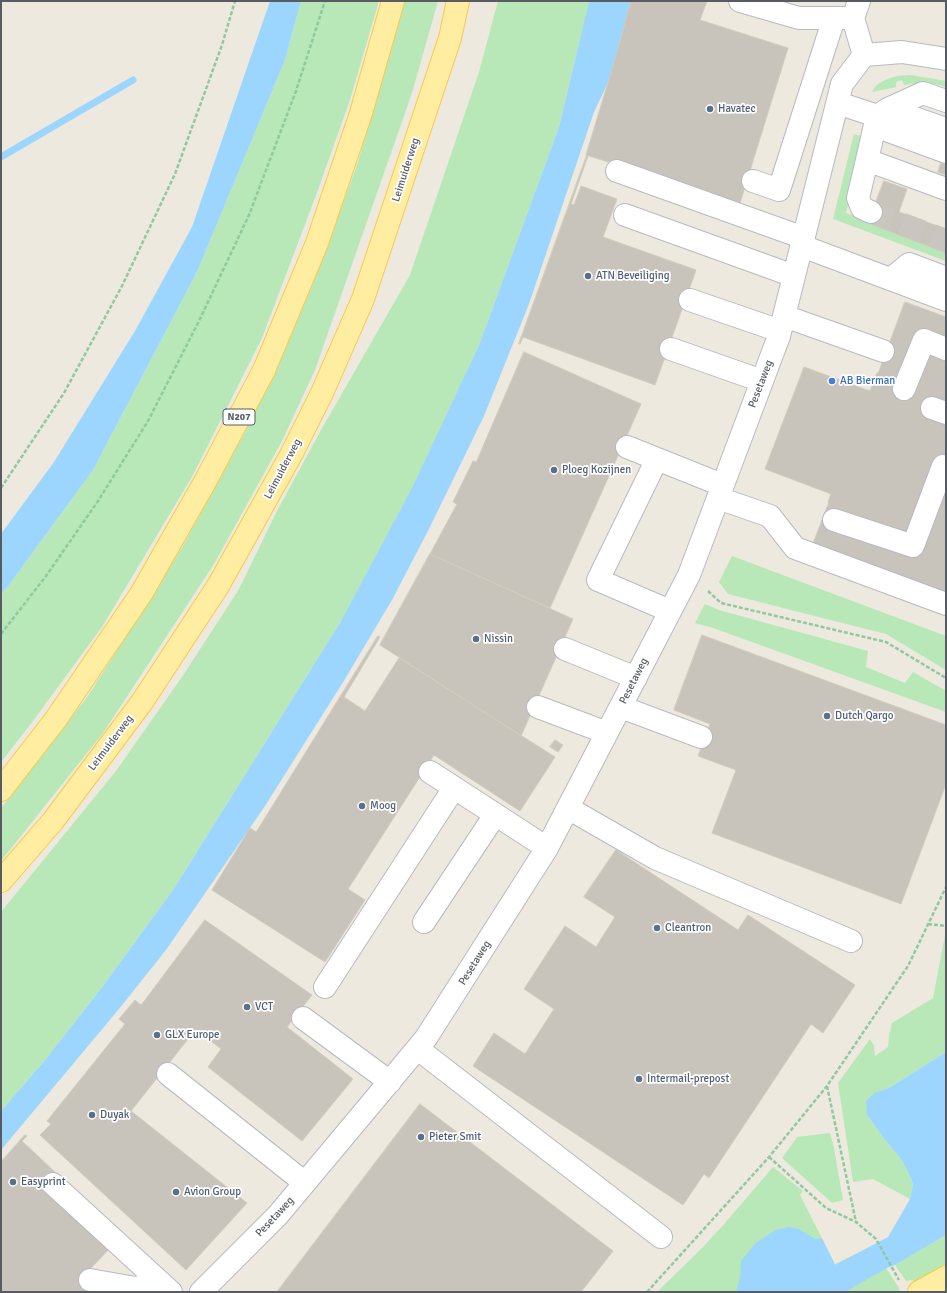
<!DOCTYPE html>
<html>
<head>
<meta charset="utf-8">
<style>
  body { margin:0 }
  #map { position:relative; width:947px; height:1293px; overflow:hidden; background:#ede9de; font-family:Signika,sans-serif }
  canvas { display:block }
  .frame { position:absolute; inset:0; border:2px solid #585c62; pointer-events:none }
</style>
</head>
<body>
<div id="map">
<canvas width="947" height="1293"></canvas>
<div class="frame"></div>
</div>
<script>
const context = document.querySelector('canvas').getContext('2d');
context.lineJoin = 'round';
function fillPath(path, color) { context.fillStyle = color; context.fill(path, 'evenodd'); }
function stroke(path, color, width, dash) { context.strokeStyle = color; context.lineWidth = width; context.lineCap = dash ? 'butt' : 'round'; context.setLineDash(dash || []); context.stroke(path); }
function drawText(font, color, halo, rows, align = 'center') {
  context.font = font + ' Signika,sans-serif'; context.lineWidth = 3.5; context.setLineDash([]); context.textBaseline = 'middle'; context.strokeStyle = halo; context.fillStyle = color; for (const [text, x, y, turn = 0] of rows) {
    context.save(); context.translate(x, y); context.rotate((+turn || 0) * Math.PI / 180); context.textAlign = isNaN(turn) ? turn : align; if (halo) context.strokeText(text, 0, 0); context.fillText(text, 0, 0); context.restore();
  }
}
fillPath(new Path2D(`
  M301,1H379L350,100L315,198L262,338L193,475L102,627L30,725L1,762V594L9,585L93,470L197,272L285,60Z
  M405,1H438L412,93L315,370L282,441L214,564L103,733L1,861V808L88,696L180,551L246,430L314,281L357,165Z
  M498,1H589L559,127L479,345L414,486L341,621L175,887L103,986L45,1060L1,1111V912L116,771L184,674L239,589L277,511L321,430L410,275L479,72Z
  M911,75L946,81V87C931,82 919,83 904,85L902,80L896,82V87L872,92C878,79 897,75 911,75Z
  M854,134L864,137L846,213L946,250V261L833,219Z
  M732,556L946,636V670L886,634L728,594L719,582Z
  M705,604L719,610L868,651L866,667L905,683L913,672L946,691V712L713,628L695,623Z
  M946,930V1052L889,1088L876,1092L867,1115L886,1141L901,1159L909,1174L913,1184L910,1199L873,1179L853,1182L838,1083L870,1039L874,1046L875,1056L888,1047L889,1036L892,1023L933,998Z
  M830,1133L834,1148L843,1200L832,1203L782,1158L797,1137Z
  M773,1167L803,1191L800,1195L835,1264L872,1246L899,1288L900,1292H657L703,1247L725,1223Z
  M946,1235V1269L917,1287L913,1280L906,1281L895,1265Z`), '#b8e8b7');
fillPath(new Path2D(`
  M270,1H301L285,60L197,272L93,470L9,585L1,594V534L54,462L135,331L192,227Z
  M589,1H641L629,39L594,112L529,304L484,416L430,527L392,600L345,679L265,806L166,950L119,1009L1,1150V1111L45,1060L103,986L175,887L341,621L413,486L479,345L559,127Z
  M946,1052V1235L895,1265L887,1268L845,1292H736L740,1278L741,1261L756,1243L775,1230L789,1227L799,1229L815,1239L822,1238L835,1265L888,1237L910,1199L913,1184L909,1174L901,1159L886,1141L867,1115L866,1101L876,1092L889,1088Z`), '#9cd6ff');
stroke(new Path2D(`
  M1,157L133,80`), '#9cd6ff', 7);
const building = new Path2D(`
  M631,1H707L700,20L788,48L740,203L586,155L617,53Z
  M587,155L588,156L571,204L574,205L581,186L617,199L603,237L696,270L655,385L523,337L520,344H519Z
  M941,163L946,165V175L938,172Z
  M884,181L907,189L899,212L946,229V253L868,223Z
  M905,302L946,317V606L812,546L829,502H828L831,494L765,469L804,367L870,391L877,373H878Z
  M524,352L641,404L550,608L430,554L457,504L453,502L473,461L476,462Z
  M430,554L573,619L521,736L380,645Z
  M702,635L946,725V784L901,904L712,833L736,770L698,756L710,724L674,710Z
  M378,636L380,637L344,697L365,711L399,658L555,757L520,811L434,755L348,889L365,900L325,962L212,890L250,828L256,832Z
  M555,740L563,745L558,752L550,747Z
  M616,850L738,930L748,915L855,985L823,1033L811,1024L709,1178L704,1174L683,1205L473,1066L494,1033L525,1054L554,1009L524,989L565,926L596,947L615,917L584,897Z
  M205,920L312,995L287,1027L353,1079L302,1141L208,1067L221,1049L196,1029L131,1111L247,1203L186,1270L40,1135L51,1124L47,1121L125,1024L119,1019L135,1000L141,1005Z
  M420,1104L613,1251L581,1292H277Z
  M25,1135L27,1136L22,1141L56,1173L45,1185L111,1247L78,1282L88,1292H1V1162Z`);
fillPath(building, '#c8c4bb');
stroke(building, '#d2cbbc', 1);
stroke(new Path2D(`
  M871,212L946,240`), '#c8c6bf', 22, [22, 11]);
const minor = new Path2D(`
  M740,1L799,18H853
  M859,1L853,18L864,55
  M838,103L877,116L867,160L946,189
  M888,109L923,93L946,101
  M877,116L888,109L946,129
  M875,126L946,152
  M867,160L858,198L862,208L871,212
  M617,171L804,238
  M753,181L779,190L834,18
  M625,215L794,276
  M802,246L946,300
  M891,279L909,264L946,278
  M690,300L780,331
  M784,316L883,351
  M671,349L762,381
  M904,389L924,340L946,349
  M932,408L946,413
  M627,447L722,485
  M657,459L598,580L670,611
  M718,498L770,516L795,548L946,604
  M834,520L913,546L943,466L946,467
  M565,649L636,678
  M538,707L607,733
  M621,707L701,737
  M430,772L547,848
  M568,808L655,858L851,941
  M424,922L495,815
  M325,987L454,788
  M303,1018L390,1082
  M418,1049L661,1237
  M168,1074L305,1183
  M53,1184L171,1292
  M90,1280L135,1288L162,1284
  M201,1292L278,1215L426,1038L547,848L689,575L779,336L842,84L864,55L902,52L946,59`);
const major = new Path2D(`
  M1,790L56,719L141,594L206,480L264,370L317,243L361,113L393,1
  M1,881L53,821L142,702L218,586L292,453L322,393L363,299L450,38L458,1
  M919,1292L946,1277`);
stroke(minor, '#b7bac0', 24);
stroke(major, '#ffc745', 24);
stroke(new Path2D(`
  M1,488L64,393L122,286L175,174L222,45L235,1
  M708,591L721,603L886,642L946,678
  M1,634L46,576L98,501L148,421L199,321L249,215L296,91L325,1
  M928,924L946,926
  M827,1086L856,1222
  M769,1157L826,1208L856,1222L876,1239L899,1280
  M647,1292L769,1157L827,1086L908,966L946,887`), '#90c99f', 2.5, [4, 2]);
stroke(minor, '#fff', 22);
stroke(major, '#ffeea1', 22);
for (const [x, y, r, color] of [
  [710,109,4,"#5c6f8a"],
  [588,276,4,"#5c6f8a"],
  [832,381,4,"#3f7fe0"],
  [554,470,4,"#5c6f8a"],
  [476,639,4,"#5c6f8a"],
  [827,716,4,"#5c6f8a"],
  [362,806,4,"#5c6f8a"],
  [657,928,4,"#5c6f8a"],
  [247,1007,4,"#5c6f8a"],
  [157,1035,4,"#5c6f8a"],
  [639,1079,4,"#5c6f8a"],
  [92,1115,4,"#5c6f8a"],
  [421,1137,4,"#5c6f8a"],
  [13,1182,4,"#5c6f8a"],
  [176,1192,4,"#5c6f8a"]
]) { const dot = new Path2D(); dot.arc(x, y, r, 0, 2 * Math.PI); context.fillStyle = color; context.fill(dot); stroke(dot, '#fff', 1.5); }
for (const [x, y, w] of [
  [239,417,32]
]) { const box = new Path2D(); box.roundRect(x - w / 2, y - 8, w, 16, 3); context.fillStyle = '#fff'; context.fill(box); stroke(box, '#585c62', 1); }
drawText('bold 10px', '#585c62', null, [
  ["N207",239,417]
]);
drawText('11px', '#4e5e75', '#fff', [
  ["Havatec",718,109],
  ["ATN Beveiliging",596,276],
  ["Ploeg Kozijnen",562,470],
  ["Nissin",484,639],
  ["Dutch Qargo",835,716],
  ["Moog",370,806],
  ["Cleantron",665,928],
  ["VCT",255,1007],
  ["GLX Europe",165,1035],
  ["Intermail-prepost",647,1079],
  ["Duyak",100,1115],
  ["Pieter Smit",429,1137],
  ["Easyprint",21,1182],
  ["Avion Group",184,1192]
], 'left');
drawText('11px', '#585c62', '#fff', [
  ["Leimuiderweg",406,170,-72],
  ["Pesetaweg",761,384,-69],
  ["Leimuiderweg",283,469,-62],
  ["Pesetaweg",634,681,-63],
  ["Leimuiderweg",111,743,-53],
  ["Pesetaweg",475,963,-58],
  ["Pesetaweg",275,1217,-47]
]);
drawText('11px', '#366cbe', '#fff', [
  ["AB Bierman",840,381]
], 'left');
</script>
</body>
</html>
